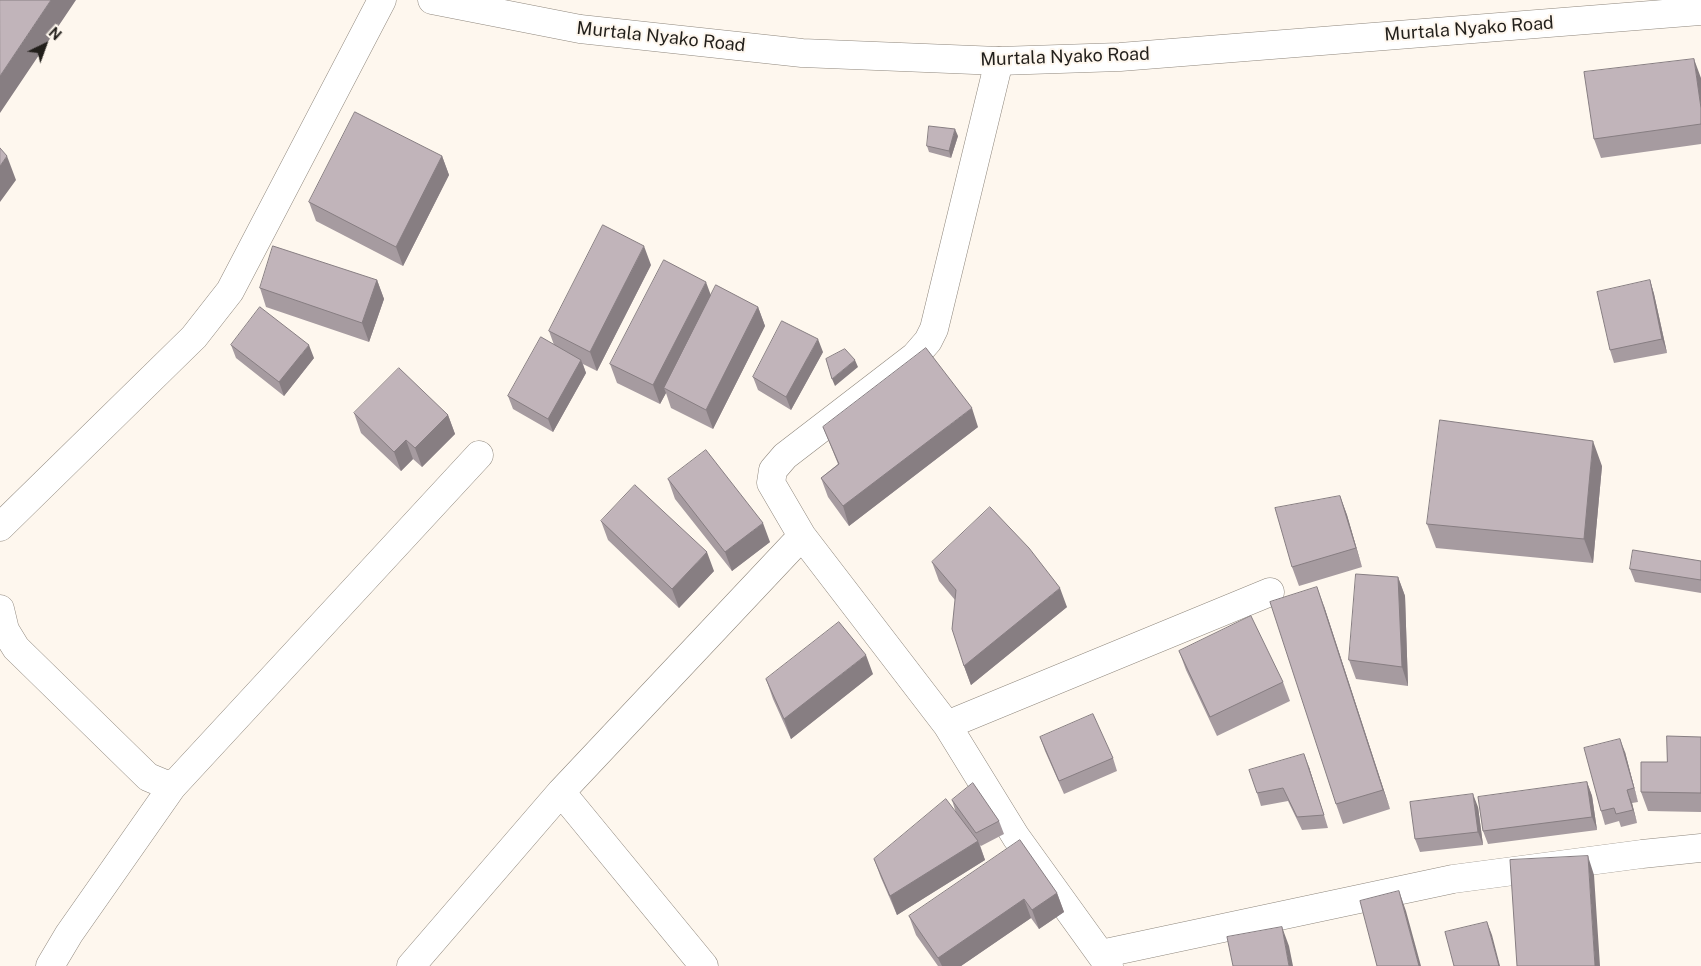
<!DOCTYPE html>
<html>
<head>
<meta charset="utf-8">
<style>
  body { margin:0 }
  #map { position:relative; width:1701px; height:966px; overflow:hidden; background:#fef7ee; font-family:"Public Sans",sans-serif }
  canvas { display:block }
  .north { position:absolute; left:20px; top:20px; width:50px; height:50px; -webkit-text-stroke:4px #fef7ee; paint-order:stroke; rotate:42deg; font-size:14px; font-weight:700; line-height:20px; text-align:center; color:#221f1b }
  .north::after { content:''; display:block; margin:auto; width:18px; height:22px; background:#221f1b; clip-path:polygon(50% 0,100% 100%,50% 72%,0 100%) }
</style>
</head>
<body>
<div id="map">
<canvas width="1701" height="966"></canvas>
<div class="north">N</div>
</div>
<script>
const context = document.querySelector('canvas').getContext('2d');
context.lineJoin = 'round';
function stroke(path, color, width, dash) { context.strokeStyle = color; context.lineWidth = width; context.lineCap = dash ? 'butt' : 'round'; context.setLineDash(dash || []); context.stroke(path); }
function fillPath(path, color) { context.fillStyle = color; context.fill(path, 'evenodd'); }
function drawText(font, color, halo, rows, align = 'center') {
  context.font = font + ' "Public Sans",sans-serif'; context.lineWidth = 4; context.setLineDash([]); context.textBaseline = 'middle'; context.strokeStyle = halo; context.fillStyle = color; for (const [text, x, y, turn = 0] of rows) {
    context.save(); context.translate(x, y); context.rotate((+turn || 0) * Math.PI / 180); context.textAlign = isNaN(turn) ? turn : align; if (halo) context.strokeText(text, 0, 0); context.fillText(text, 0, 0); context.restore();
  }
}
const street = new Path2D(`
  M999,61L934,329L928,341L915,356L785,456L773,470L771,483L802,536L947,725L1016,837L1109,966
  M0,527L194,337L230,291L382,0
  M0,609L5,630L16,648L148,777L172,787
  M947,725L1270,592
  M561,792L704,966
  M1101,954L1453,879L1642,854L1701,848
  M50,966L69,934L172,787L479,455
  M411,966L561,792L802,536`);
const secondary = new Path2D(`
  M432,0L580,29L802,53L999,61L1120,57L1701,11`);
stroke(street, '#8f877d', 29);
stroke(secondary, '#8f877d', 29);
stroke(street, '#fff', 28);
stroke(secondary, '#fff', 28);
fillPath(new Path2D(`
  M1701,78V144L1601,158L1594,139Z
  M958,136L951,158L929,152L927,146Z
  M442,156L449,175L403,266L316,221L309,202Z
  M651,265L597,371L583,364L586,373L553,432L513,409L508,396L554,345L549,331Z
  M377,280L384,299L369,342L266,307L260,288Z
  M1650,280L1654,294L1667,353L1614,363L1610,350Z
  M711,295L758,307L765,326L713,429L671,408L666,393L660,404L617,383L610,364Z
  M231,345L314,358L284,396L236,358Z
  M823,352L791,410L758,390L753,377Z
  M354,413L448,415L455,434L422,467L413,459L401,471L361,433Z
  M823,427H978L849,526L828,497L821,478L838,464Z
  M1602,466L1593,563L1436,548L1427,524Z
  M668,479L770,542L732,571L675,499Z
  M1340,496L1347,515L1362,567L1299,586L1292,567Z
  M601,521L714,571L679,608L608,540Z
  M1701,561V593L1635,582L1630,569Z
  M932,562L1067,607L971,685L964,666L955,600L939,581Z
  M1398,577L1405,596L1408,686L1356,679L1349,660Z
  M1324,606L1390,809L1343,824L1336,804Z
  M1179,651L1283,682L1290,701L1217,736L1186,670Z
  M873,674L791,739L773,699L766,679Z
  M1040,737L1113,758L1117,771L1064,794L1045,751Z
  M1701,737V812L1648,811L1641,792L1667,762Z
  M1625,752L1638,802L1632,803L1637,823L1621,827L1619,821L1605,825L1601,811Z
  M1309,767L1328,828L1302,830L1288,801L1261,806L1257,793Z
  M1587,782L1592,796L1597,830L1488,844L1483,831Z
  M952,800L999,821L1004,834L981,846L980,845L985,860L897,915L881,878L874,859L956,813Z
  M1478,807L1483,845L1420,852L1415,839Z
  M1057,893L1064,912L1039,929L1031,918L961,966H938L916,935L909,916Z`), '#a69ba0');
fillPath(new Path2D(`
  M51,0H76L0,113V76Z
  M1694,59L1701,78V108Z
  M955,129L958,136L951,158L949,151Z
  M7,156L16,180L0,202V166Z
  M442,156L449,175L403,266L396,247Z
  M644,246L651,265L597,371L590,352Z
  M377,280L384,299L369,342L362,323Z
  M1650,280L1654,294L1667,353L1662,339Z
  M706,282L713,301L664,388L666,393L660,404L653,385Z
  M758,307L765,326L713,429L706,410Z
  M818,339L823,352L791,410L786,397Z
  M309,345L314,358L284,396L279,382Z
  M581,360L586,373L553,432L548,419Z
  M855,360L858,367L835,386L832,379Z
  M972,408L978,427L849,526L843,506Z
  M448,415L455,434L422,467L415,448Z
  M406,440L413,459L401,471L394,452Z
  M1593,441L1602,466L1593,563L1584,539Z
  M1340,496L1347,515L1362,567L1356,548Z
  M763,523L770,542L732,571L725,552Z
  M707,552L714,571L679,608L672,589Z
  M1398,577L1405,596L1408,686L1402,667Z
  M1317,587L1324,606L1390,809L1383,790Z
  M1060,588L1067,607L971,685L964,666Z
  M866,655L873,674L791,739L784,719Z
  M1620,739L1625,752L1638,802Z
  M1304,754L1309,767L1328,828L1324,815Z
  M1587,782L1592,796L1597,830L1592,817Z
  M1627,790L1632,803L1637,823L1633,810Z
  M1473,794L1478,807L1483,845L1478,832Z
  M978,841L985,860L897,915L890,896Z
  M1588,856L1594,875L1600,966H1595Z
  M1399,891L1406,911L1421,966H1419Z
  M1057,893L1064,912L1039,929L1032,910Z
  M1024,899L1031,918L961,966H942L938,958Z
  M1487,922L1492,935L1500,966H1499Z
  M1282,927L1289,946L1293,966H1289Z`), '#877e82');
const building = new Path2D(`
  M0,0H51L0,76Z
  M1694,59L1701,108V124L1594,139L1584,72Z
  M355,112L442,156L396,247L309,202Z
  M929,126L955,129L949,151L927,146Z
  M0,148L7,156L0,166Z
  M603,225L644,246L590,352L549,331Z
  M273,246L377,280L362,323L260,288Z
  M664,260L706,282L653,385L610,364Z
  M1650,280L1662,339L1610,350L1597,292Z
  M716,285L758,307L706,410L664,388Z
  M260,307L309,345L279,382L231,345Z
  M782,321L818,339L786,397L753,377Z
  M541,337L581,360L548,419L508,396Z
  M926,348L972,408L843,506L821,478L839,464L823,427Z
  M845,349L855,360L832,379L826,359Z
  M399,368L448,415L415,448L406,440L394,452L354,413Z
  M1440,420L1593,441L1584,539L1427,524Z
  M706,450L763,523L725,552L668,479Z
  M635,485L707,552L672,589L601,521Z
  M1340,496L1356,548L1292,567L1275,508Z
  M990,507L1029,548L1060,588L964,666L952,629L956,590L932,562Z
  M1633,550L1701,561V580L1630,569Z
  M1356,574L1398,577L1402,667L1349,660Z
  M1317,587L1383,790L1336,804L1270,602Z
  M1251,616L1283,682L1210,717L1179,651Z
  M839,622L866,655L784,719L766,679Z
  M1093,714L1113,758L1059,781L1040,737Z
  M1667,736L1701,737V793L1641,792V762H1667Z
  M1620,739L1634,788L1627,790L1633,810L1616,814L1614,808L1601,811L1584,748Z
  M1304,754L1324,815L1297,817L1283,788L1257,793L1249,770Z
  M1587,782L1592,817L1483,831L1478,797Z
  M973,783L999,821L976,833L952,800Z
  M1473,794L1478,832L1415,839L1410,802Z
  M946,799L978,841L890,896L874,859Z
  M1020,840L1057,893L1032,910L1024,899L938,958L909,916Z
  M1588,856L1595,966H1517L1510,860Z
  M1399,891L1419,966H1377L1360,901Z
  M1487,922L1499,966H1454L1445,932Z
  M1282,927L1289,966H1233L1227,937Z`);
fillPath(building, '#c1b4ba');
stroke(building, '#877e82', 1);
drawText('18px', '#221f1b', '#fef7ee', [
  ["Murtala Nyako Road",1469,29,-4],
  ["Murtala Nyako Road",661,37,6],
  ["Murtala Nyako Road",1065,57,-2]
]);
</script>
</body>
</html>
